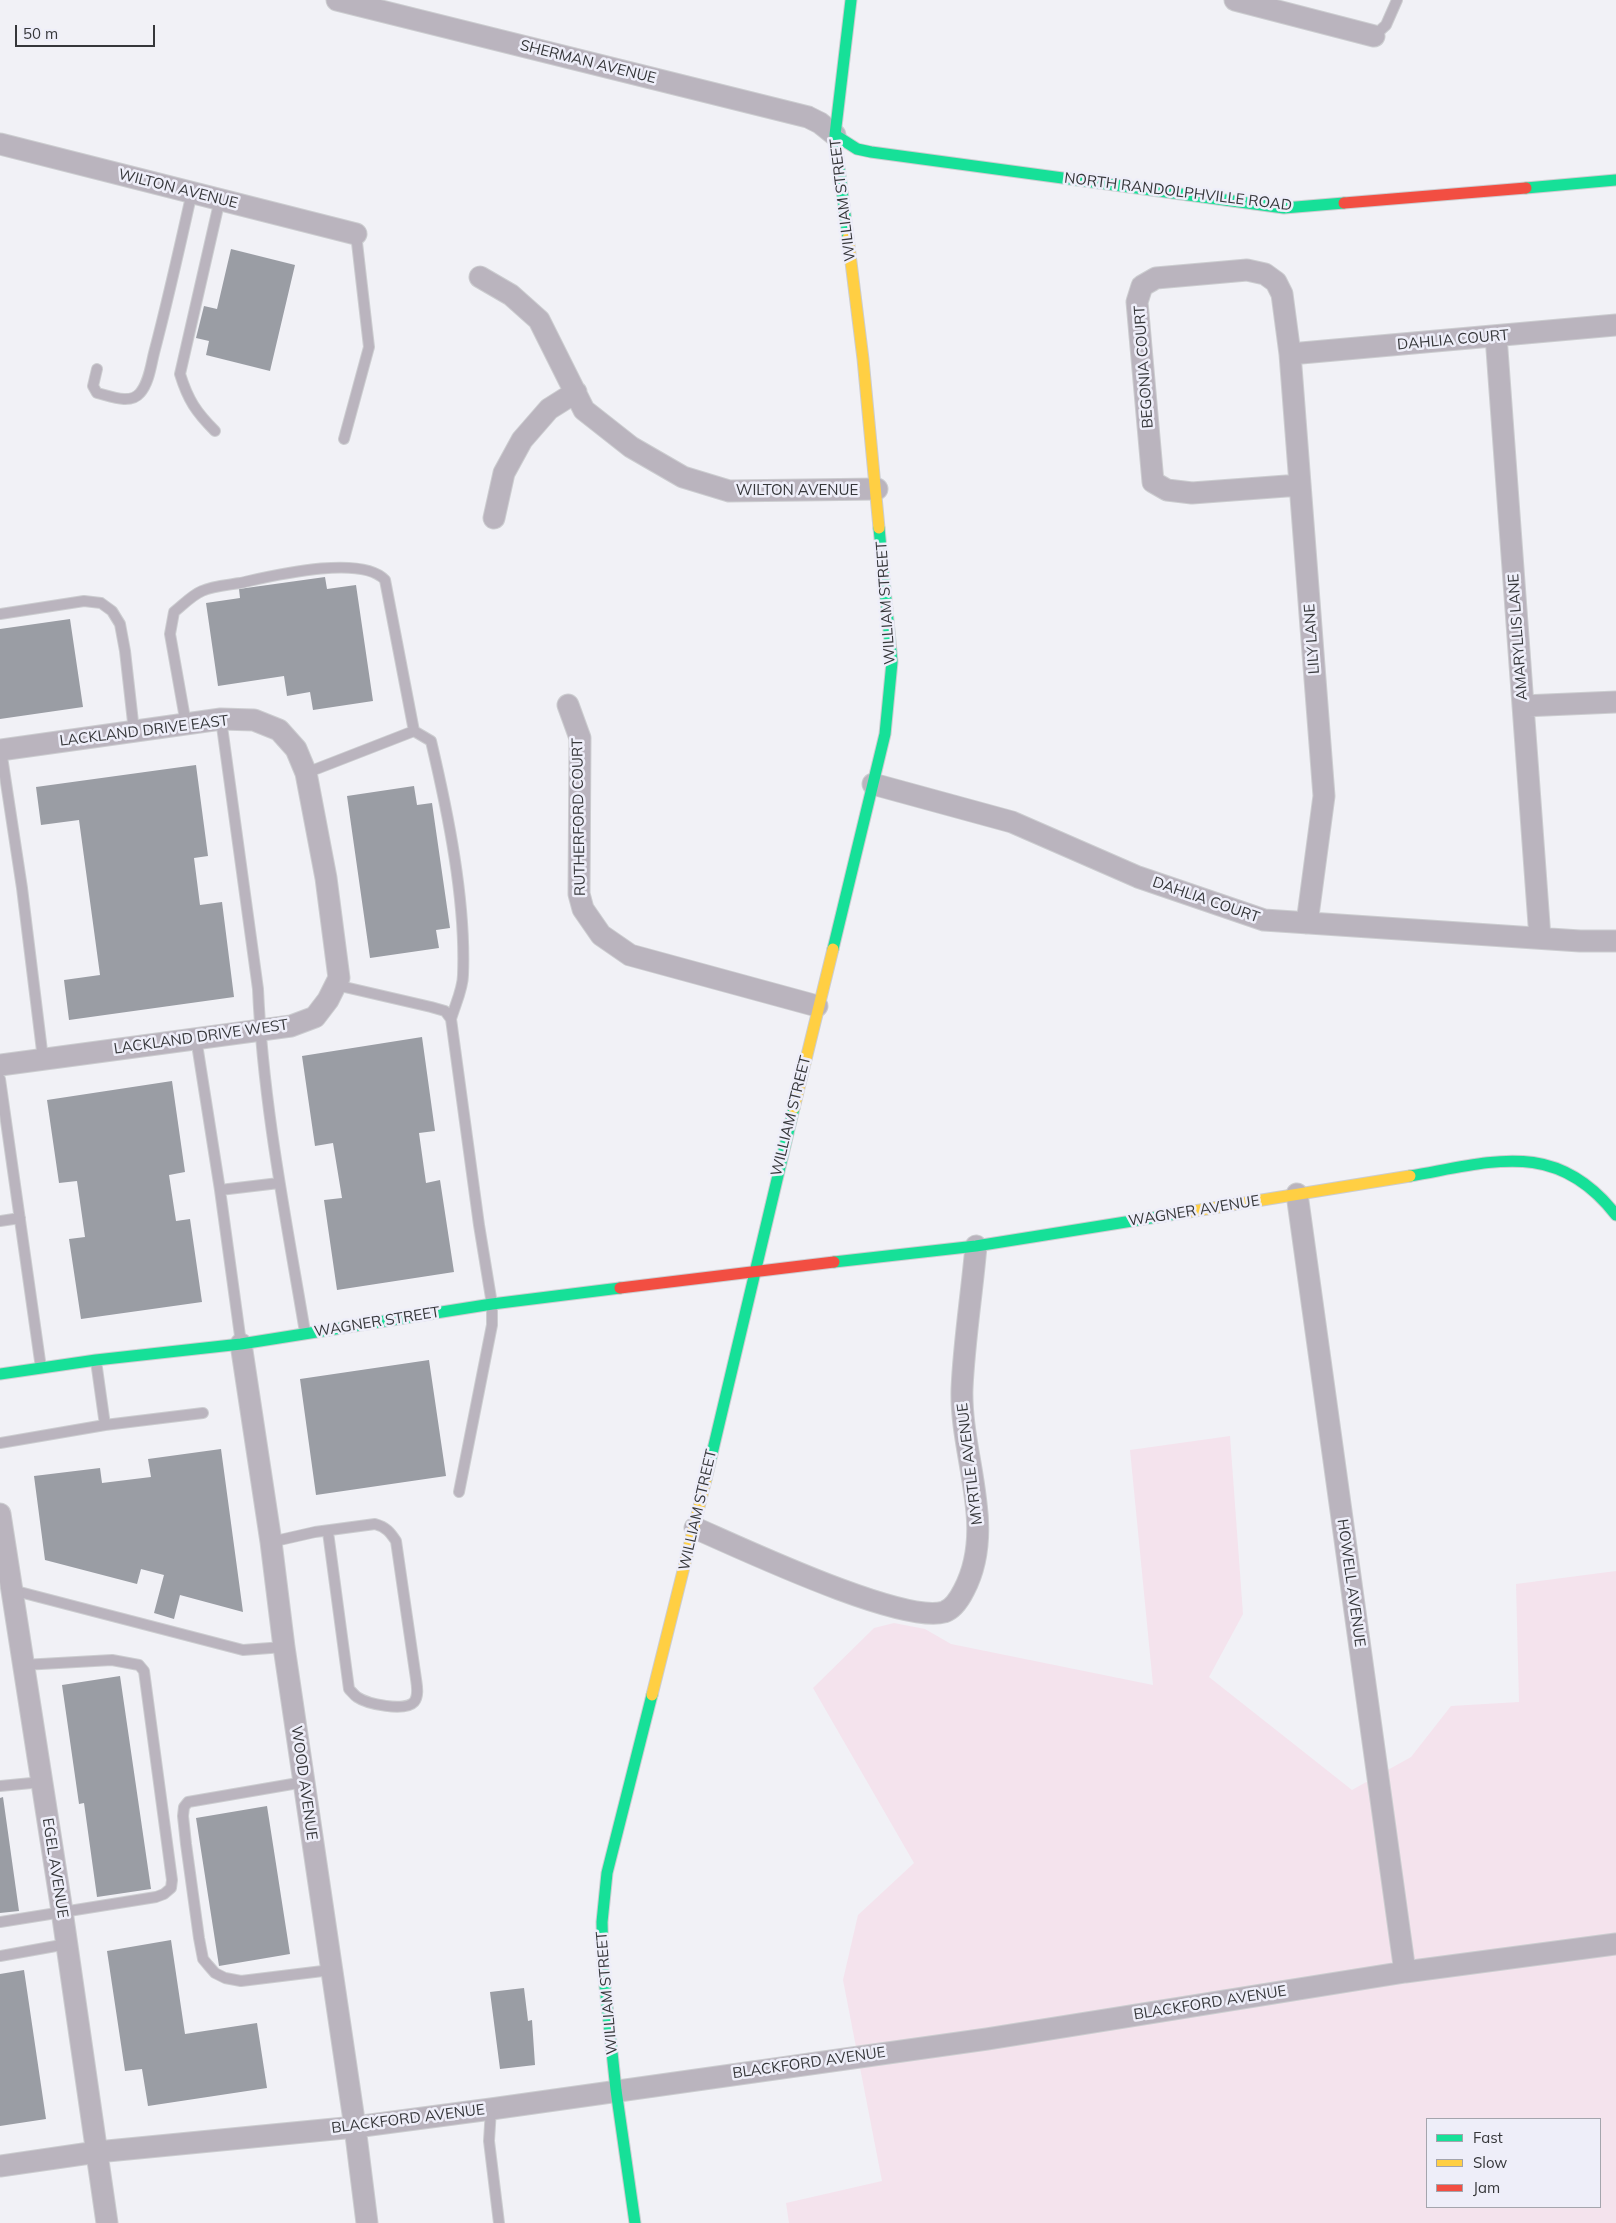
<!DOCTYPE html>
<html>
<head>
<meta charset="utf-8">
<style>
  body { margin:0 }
  #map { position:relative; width:1616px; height:2223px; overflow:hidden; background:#f1f1f6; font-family:Mulish,sans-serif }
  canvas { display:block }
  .legend { position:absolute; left:1426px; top:2118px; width:175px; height:90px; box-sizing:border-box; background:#eeeef9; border:1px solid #a4a5ad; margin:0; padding:6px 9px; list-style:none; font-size:15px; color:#36373a }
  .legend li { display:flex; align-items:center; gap:10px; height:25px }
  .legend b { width:25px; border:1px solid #a4a5ad }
  .scale { position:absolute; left:15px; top:25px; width:140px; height:22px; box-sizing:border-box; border:2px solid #36373a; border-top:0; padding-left:6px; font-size:15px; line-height:18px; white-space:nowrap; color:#36373a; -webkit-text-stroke:4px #eeeef9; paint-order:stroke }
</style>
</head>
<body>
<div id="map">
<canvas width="1616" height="2223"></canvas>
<ul class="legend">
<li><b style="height:6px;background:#16e098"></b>Fast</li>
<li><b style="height:6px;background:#ffcf43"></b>Slow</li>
<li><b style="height:6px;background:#f24e42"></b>Jam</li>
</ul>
<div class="scale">50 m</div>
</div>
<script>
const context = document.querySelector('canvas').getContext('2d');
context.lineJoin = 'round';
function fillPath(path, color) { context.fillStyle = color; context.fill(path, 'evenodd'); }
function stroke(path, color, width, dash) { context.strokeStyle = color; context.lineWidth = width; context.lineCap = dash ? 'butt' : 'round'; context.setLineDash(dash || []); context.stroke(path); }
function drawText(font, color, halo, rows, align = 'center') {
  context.font = font + ' Mulish,sans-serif'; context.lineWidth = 5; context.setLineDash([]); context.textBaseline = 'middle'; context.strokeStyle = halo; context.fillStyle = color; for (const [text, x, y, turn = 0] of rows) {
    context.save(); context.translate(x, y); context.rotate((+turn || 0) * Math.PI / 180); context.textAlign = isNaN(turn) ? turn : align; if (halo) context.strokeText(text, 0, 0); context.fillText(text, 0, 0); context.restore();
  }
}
fillPath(new Path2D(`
  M1230,1436L1243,1614L1209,1677L1352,1790L1411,1757L1451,1706L1519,1702L1516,1584L1616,1571V2223H789L786,2203L882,2181L843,1980L858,1915L914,1863L813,1688L874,1628L894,1623L925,1629L951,1644L1153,1685L1130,1450ZM1427,2119H1600V2207H1427Z`), '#f4e3ed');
fillPath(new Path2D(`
  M231,249L295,265L270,371L206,355L209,341L196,338L204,306L217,309Z
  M325,577L327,589L356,585L373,701L313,710L310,692L287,696L284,676L218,686L206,603L240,598L239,589Z
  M70,619L83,707L0,719V629Z
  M196,765L208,856L194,858L200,905L222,902L234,997L69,1020L64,980L100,975L79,820L41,825L36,787Z
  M414,786L417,805L432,803L450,928L436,930L439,948L370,958L347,796Z
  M422,1037L435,1131L419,1133L426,1183L440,1180L454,1272L337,1290L324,1200L342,1198L333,1143L315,1146L302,1056Z
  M172,1081L185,1172L169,1175L176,1221L190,1219L202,1302L81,1319L69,1239L85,1237L77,1181L59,1183L47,1100Z
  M429,1360L446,1476L316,1495L300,1379Z
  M221,1449L243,1612L180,1595L174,1619L154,1613L164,1575L141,1569L137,1584L45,1560L34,1476L100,1468L102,1483L151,1477L148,1459Z
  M120,1676L151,1889L97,1897L84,1803L79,1804L62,1685Z
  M3,1797L19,1911L0,1913V1798Z
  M267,1806L290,1954L219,1966L196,1818Z
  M171,1940L185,2034L257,2023L267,2088L148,2106L142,2069L125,2071L107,1951Z
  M24,1970L46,2119L0,2126V1974Z
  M524,1988L528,2021L532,2020L535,2065L500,2069L490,1992Z`), '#9a9da4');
const lane = new Path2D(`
  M1374,36L1386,25L1397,0
  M97,369L93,386L97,393C110,396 130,405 140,393C149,383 151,365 154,353C168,300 180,246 192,192
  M215,431C196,412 188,400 180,374L220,199
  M344,439L369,347L356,234
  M0,614L84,601L101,603L112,611L120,624L125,651L134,731
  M221,719L258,989C263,1104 286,1219 305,1332
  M186,724L170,634L174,612C183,605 192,595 202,591C212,586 228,585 240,583C272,576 361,554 385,580L414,731
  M1,750L22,888L43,1059
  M306,773L414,731L431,741C448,813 466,901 463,975C463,989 455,1005 451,1019
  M336,985L431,1007L445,1011L451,1019L479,1225L492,1304V1325L459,1492
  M196,1038L220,1190L241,1343
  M0,1079L41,1368
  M220,1190L279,1183
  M0,1221L20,1218
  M96,1361L105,1425L203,1413
  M0,1443L105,1425
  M271,1542L315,1532L375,1524C386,1527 390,1532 396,1541L416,1679C417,1686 419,1696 414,1702C405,1712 367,1704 357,1697C354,1695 352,1692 349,1689L328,1532
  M12,1590L243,1650L284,1647
  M304,1782L188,1802L184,1807L183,1816L186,1844L199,1938L203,1959L208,1965L215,1973L225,1978L241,1981L331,1970
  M0,1786L42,1782
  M0,1922L156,1897L164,1894L171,1888L172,1880L144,1671L139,1665L112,1660L23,1665
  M0,1956L67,1944
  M491,2109L489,2141L499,2223`);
const street = new Path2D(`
  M337,0L808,117L820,123L835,135
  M1235,0L1374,36
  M0,144L356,234
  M480,277L511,295L539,320L584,410L631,447L683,477L729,491L877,489
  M1496,336L1540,938
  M1290,354L1616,325
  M1300,485L1192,493L1167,490L1153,482L1137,302L1142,286L1156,278L1247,270L1265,274L1276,282L1282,294L1290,354L1324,796L1307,923
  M494,518L504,473L522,440L549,409L576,392
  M568,705L580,738L579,894L583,909L601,935L630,955L817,1006
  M1523,706L1616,702
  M0,750L221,719L254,720L279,730L296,749L306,773L326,878L339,978L328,1000L315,1017L291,1026L0,1065
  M873,784L1012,822L1138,877L1264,920L1580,941H1616
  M1297,1194L1405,1972
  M241,1344L271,1542L284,1647L355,2127L367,2223
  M0,1514L62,1911L107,2223
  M695,1528C741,1548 901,1624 944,1612C953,1609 960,1598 964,1590C997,1527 960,1456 962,1389C964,1342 972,1293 976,1246
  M0,2166L97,2152L355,2127L491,2109L987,2039L1405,1972L1616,1944`);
const fast = new Path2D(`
  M835,135L857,149L871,152L1284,208L1344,203
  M1526,188L1616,180
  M848,238L835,135L851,0
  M833,949L885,734L892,662L879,528
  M1410,1176C1492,1162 1556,1138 1616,1215
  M834,1262L976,1246L1182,1213
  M0,1374L96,1360L241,1344L492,1304L620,1288
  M706,1479L794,1108
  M635,2223L616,2090L603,1967L602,1922L607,1873L652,1695`);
const slow = new Path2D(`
  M848,238L863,359L879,528
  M794,1108L833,949
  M1182,1213L1410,1176
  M652,1695L706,1479`);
const jam = new Path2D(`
  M1344,203L1526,188
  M620,1288L834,1262`);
stroke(lane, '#cccdd0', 12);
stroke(street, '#cccdd0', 23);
stroke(fast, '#cccdd0', 13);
stroke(slow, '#cccdd0', 13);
stroke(jam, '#cccdd0', 13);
stroke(lane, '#bab4be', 10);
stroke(street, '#bab4be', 21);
stroke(fast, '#16e098', 11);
stroke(slow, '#ffcf43', 11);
stroke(jam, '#f24e42', 11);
drawText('15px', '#36373a', '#eeeef9', [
  ["SHERMAN AVENUE",588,62,14],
  ["WILTON AVENUE",178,189,14],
  ["NORTH RANDOLPHVILLE ROAD",1178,192,7],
  ["WILLIAM STREET",843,200,-97],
  ["DAHLIA COURT",1453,340,-5],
  ["BEGONIA COURT",1144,367,-94],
  ["WILTON AVENUE",797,490],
  ["WILLIAM STREET",886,603,-94],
  ["AMARYLLIS LANE",1518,637,-94],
  ["LILY LANE",1312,639,-94],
  ["LACKLAND DRIVE EAST",144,731,-7],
  ["RUTHERFORD COURT",579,817,-91],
  ["DAHLIA COURT",1206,900,19],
  ["LACKLAND DRIVE WEST",201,1037,-8],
  ["WILLIAM STREET",791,1116,-76],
  ["WAGNER AVENUE",1194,1211,-9],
  ["WAGNER STREET",377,1322,-9],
  ["MYRTLE AVENUE",970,1464,-97],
  ["WILLIAM STREET",698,1510,-77],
  ["HOWELL AVENUE",1351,1583,82],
  ["WOOD AVENUE",304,1783,82],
  ["EGEL AVENUE",55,1868,81],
  ["WILLIAM STREET",607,1993,-95],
  ["BLACKFORD AVENUE",1210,2003,-9],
  ["BLACKFORD AVENUE",809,2063,-8],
  ["BLACKFORD AVENUE",408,2119,-7]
]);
</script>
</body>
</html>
